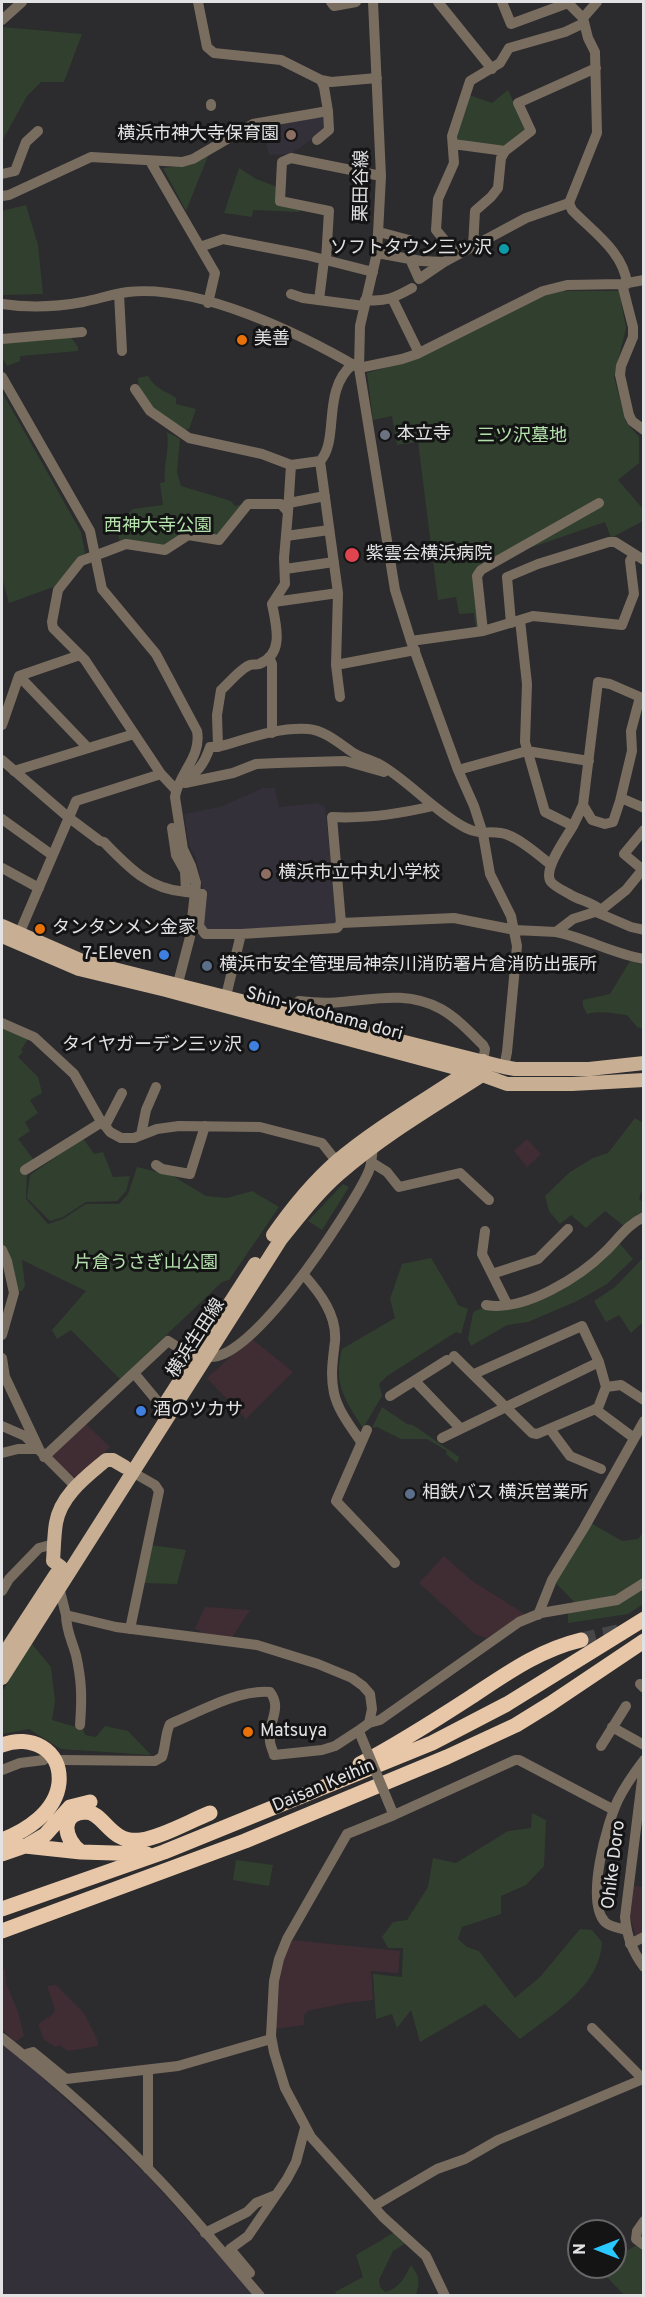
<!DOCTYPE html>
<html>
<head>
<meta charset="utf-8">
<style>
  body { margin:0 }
  #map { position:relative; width:645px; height:2297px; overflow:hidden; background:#2c2b2e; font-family:Overpass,sans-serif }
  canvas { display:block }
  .frame { position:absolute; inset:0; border:3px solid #e2e1e3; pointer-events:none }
  .north { position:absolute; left:567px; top:2219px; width:60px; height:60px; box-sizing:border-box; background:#141415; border:2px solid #666667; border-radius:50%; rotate:270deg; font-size:16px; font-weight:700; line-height:24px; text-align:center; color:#e2e1e3 }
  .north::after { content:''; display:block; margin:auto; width:21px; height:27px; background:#29c8ff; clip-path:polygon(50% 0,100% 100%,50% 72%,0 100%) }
</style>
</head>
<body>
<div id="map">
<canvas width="645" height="2297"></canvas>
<div class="frame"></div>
<div class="north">N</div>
</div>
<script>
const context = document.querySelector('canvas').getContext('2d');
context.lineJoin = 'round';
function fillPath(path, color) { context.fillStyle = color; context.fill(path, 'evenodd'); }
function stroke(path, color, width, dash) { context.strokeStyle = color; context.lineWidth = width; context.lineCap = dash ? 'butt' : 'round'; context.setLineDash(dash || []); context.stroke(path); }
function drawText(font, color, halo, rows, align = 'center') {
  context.font = font + ' Overpass,"Noto Sans JP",sans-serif'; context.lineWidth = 6; context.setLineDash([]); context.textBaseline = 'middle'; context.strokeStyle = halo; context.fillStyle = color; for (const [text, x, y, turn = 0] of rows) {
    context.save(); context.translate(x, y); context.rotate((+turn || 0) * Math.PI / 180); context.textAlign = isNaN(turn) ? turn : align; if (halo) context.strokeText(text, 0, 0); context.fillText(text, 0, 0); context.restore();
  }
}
fillPath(new Path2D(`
  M527,1139L541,1154L527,1167L514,1151Z
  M251,1338L293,1372L246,1419L207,1378Z
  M85,1423L110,1447L76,1478L54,1460L51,1454Z
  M444,1556L471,1580L526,1615L486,1638L475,1634L419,1583Z
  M205,1607L250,1610L231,1639L202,1635L199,1630L195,1629Z
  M634,1886L644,1887L643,1933L636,1937L630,1916Z
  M290,1940L400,1951L398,1973L371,1971L373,2000L346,2003L307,2011V2013L304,2014V2025L274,2029L276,1980Z
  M5,1969L6,1983L18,2012L24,2036L15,2042L2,2029V1970Z
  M56,1985L84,2013L97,2039L98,2046L68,2051L59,2045L56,2047L44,2040L38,2024L52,2015L55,2010L47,1986Z`), '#402d34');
fillPath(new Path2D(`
  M320,116L324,118L325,130L291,154L269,155L261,125Z
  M263,788H275L279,807L317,803L325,807L337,921L333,924L324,923L206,932L202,925L203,890L196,858L189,846L184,814L220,807Z
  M2,2044L22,2059L145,2173L254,2295H2Z`), '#343039');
fillPath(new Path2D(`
  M2,27L82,34L64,82H41L27,96L2,141Z
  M508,90L527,132L504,148L456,140L469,95L492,103Z
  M208,156L186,211L163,168L192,165Z
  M239,168L256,179L277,187V203L301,209L299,212L253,210L252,217L224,213Z
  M26,205L38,245L43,294L2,295V211Z
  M561,291H619L626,328L614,377L626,422L639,437V463L618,480L643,509V521L611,538L605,522L518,552L474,575L480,628L476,629L474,613L459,614L456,597L438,600L418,442L397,445L392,416L373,420L367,373L406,362L548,294Z
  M70,336L78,347V351L20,356V361L7,366L2,357V342Z
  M148,376C154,388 166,391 176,398V404L196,409L189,429L184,430C166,419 137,402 138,378Z
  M2,392L81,532L85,553L79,558L56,586L9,603L2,578Z
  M167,432L180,439L177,472L181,486L231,501L235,506L244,504L217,538L188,534L165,548L120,542L114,521L124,517L133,509L163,505L160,483L165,482C163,462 170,451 167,432Z
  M630,961L643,965V1029L637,1027L627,1015C613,1014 600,1010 587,1014L583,1006V1000L610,994Z
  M2,1027L28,1039L21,1050L23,1052L18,1057L38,1077L42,1093L30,1100L38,1113L25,1122L30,1131L18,1139L34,1160L27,1173L26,1199L48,1224L63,1219L86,1204H119L128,1194L137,1167L173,1176L206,1196L227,1198L252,1191L279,1207L229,1280L222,1282L120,1379L71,1330L57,1339L52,1330L86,1291L22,1260L25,1286L22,1291H17L2,1243Z
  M635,1118L643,1123V1192H641L639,1199L643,1202V1213L624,1226L605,1211L586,1228L571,1215L560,1224L549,1211L545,1196L570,1172L593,1158L608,1153Z
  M83,1138L94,1154L103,1152L113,1177L130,1176L126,1191L117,1201L86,1202L63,1217L50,1221L27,1198L30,1175Z
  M343,1184L349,1187L322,1230L308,1221Z
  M619,1243L633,1259L607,1284L577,1301L528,1322L507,1325L471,1346L468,1339L473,1313C479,1307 485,1309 492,1311C535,1294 592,1282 619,1243Z
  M431,1258L455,1298L458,1305L468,1309L461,1334L456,1332L387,1376L379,1384L382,1396L363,1428C345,1400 333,1384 342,1349L395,1318L390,1299L402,1264Z
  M643,1258V1322L631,1333L619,1315L606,1322L594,1301L615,1287Z
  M382,1407L407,1424L413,1425L459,1457L457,1463L446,1454L447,1451L427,1439H401L377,1427L372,1428Z
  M589,1522L622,1541L638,1539L643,1533V1604L628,1614L568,1623V1611L578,1606L553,1580Z
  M151,1545L186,1550L177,1584L143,1583Z
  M31,1643L51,1667L55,1701L52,1720L83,1729L85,1735L96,1737L105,1726L128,1731L151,1755L61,1749L29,1729L2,1734V1692Z
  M532,1813L546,1820L544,1866L526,1885L501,1896V1914L462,1927L458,1939L467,1947L479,1951L515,1998L540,1977L580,1929L592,1930L602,1942C600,1987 552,2014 520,2039L485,2004L420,2042L411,2010L397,2028L392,2014L376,2019L373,1974L402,1977L403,1948H388L382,1937L393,1922L407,1920L428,1887L433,1858L456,1863L508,1831L531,1828Z
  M236,1860L273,1865L269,1886L233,1880Z
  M395,2232L406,2243L393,2251L379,2280L380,2287L385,2292C400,2288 404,2278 411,2265C420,2277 420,2282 416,2295L337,2296L335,2292L363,2277L356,2255Z
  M637,2245L643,2250V2295H624L607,2277L603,2267H615V2257Z`), '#31402e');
stroke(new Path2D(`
  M581,1640L622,1631`), '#474649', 15, [15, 8]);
stroke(new Path2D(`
  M198,2L207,47L214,53L281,60L321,80L331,82L377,78
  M331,2L334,6L356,2
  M373,2L381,176L377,253L360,326L359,368L395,590L411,641L458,770L474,806L483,834L490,874L511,916L517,946L507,1052L504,1067L497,1069
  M438,2L492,69
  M502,2L511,24L568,3L583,18
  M597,2L583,18L588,38L595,52L597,133L569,203L572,210C592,231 624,252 627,284
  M2,20L22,2
  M211,104V106
  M317,140L329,130L328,111
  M453,144L505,151
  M150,161L215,273L208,303
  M2,174L15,171L26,142L38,131
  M2,196L9,195L91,157L182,162L193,159L253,124L328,111L324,87L321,80
  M379,232L409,240
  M200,247L223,239L306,255L373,272
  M473,247L475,211L491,197L498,188L501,158L505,151L531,131L518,103L596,68
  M377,253L421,261L444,262L526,218L569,203
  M457,255L436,230L438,199L454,163L452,136L470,81L500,63L509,48L565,32L584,23
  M410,259L419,279L444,262
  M326,260L329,211L280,201L282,162L291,158L381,176
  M622,284L633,327V337L621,366L620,375L629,415L632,421L644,430
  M119,294L122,351
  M291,294L303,298L364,306
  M392,298L419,353
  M319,300L324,260
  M365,300C386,302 394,298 412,288
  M2,304C29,308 56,307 83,302C98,299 113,294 128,292C198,284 299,333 359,368L402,359L417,354L543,291L567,285L622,284L644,280
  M2,339L82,332
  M353,364C321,390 340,440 320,461L338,593L336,665L415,650
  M2,377L90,531L102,589L156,654L197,731C202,757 178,774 175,797L183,849L191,866L196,883L190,937L178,983
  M135,389L150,411L189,438L262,454L291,465
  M289,503L325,496
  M286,536L329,530
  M285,569L334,562
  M274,602L338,593
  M520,620L533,616L622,625L634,594L630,561L634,554
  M511,623L507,577L538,564L609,542H615L644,560
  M483,631L477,576L481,570L599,503
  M411,641L483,631L520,620L527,684L525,742L545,812L573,826L583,805L598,682L610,684L640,697L631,731L632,751L620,801L613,822L605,824L592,820L583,805
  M269,657L272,664V733
  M336,665L340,697
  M19,676L88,748
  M2,725L19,676L80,655
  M218,747C247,739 277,727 308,729C324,730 339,743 352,752C361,758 372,760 381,765C410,782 435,812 466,828C480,835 487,831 501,833C516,835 539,855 551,865
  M2,760L68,817L100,841L104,842C129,868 149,889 186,892L185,871L176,855L172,828
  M458,770L527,751L589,761
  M14,771L134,734
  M181,783C197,773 204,765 210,747H218L217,715L221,690C228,684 241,668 250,665C252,664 256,665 259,664C285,654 276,625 272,604L285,584L284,558L288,512
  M185,783L233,773L256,764L277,763L345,761L384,772
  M176,790L161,774L85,660L53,628L52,622L58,590L81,561L126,544L165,550L188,535L219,540L248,504H281L288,512L291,465L320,461
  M621,798L644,808
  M2,819L52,855
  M573,826C566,838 542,870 551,882C555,887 566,892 571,895C582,901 591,902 601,910
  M2,868L39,888
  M642,869L624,854L644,830
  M202,894L199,926L205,934H241L226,996
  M596,912L631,927L644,930
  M341,923L332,817C367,819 399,814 433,806
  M556,932C586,938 613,954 644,959
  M19,934L76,801L161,774
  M241,934L337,928L341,923L454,918L515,930L556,932L573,919L601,910L626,890L644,868
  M296,1014L299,1001C313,1002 328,1004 341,1002C376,999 408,991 441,1009C457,1018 470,1032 483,1045L485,1049L483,1061
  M2,1023L34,1037L74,1074L99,1118L110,1132L121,1138H134L157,1129L179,1126L260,1127L322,1143L337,1162
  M105,1126L122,1093
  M141,1135L146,1110L156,1087
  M371,1162L387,1172L399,1187L460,1173L489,1200
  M156,1165L162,1169L190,1174L205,1126
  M25,1170L102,1122
  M485,1231L482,1254L507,1304
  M2,1250L7,1261L14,1293L2,1335
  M492,1274L538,1259L568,1229
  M304,1275C320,1293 337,1315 335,1341C333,1359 330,1375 334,1393C338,1411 351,1427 361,1442
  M486,1305C524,1312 580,1277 606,1251C619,1238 627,1225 644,1217
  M201,1354C241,1382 353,1206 368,1173C372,1165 372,1155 373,1146
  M454,1356L532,1433L537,1434L598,1408L606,1387L599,1362L582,1326L474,1374
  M2,1358L5,1377L39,1449
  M134,1373L163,1408
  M415,1381L460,1428
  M606,1387L621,1385L644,1400
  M390,1396L447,1360
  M595,1409L634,1438
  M2,1426L25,1436L76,1487
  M550,1429L570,1456L601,1469
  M367,1430L336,1501L395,1563
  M442,1438L599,1362
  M2,1453L18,1449H39
  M44,1457L168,1341L179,1348
  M127,1469L155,1485L159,1491L130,1629
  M59,1587L66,1615L116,1627L257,1645L318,1664L352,1678L363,1686L370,1694L372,1709L369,1723L358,1731L360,1734
  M2,1591L9,1579L39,1548L54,1544
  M66,1615C66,1630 72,1641 76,1655C82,1682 82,1698 80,1725
  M538,1615L552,1580L584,1528L644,1421
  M640,1684L644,1688
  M369,1723L380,1720L519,1622L541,1613L617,1600L644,1583
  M612,1727L644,1745
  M601,1746L626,1706
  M62,1760L155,1761L162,1757C166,1746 165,1734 170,1724C199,1712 239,1689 270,1692C283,1709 267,1723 270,1741C270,1745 273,1751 274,1755L322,1750L335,1746L358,1731
  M644,1764L625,1917C627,1937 632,1951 644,1967
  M2,1770L20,1763L44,1760
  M392,1811L394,1815L347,1834L287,1939L279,1959L274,1981L271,2036L274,2052L285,2088L311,2137L383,2217L426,2256L445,2296
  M394,1815L515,1760H519L614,1810
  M626,1930C619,1928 610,1927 605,1922C585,1901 607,1823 618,1800C625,1786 634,1773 644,1760
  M630,1944L644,1937
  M592,2028L644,2080
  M2,2038C58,2082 112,2130 161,2182C195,2218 227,2258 260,2296
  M23,2055L33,2052L66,2079L178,2066L271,2039
  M148,2169V2071
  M374,2206L437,2169L465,2159L498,2140L643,2079
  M644,2221L637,2231L636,2239L644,2245
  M205,2233L247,2212L256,2203L276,2195
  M250,2273L230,2249L248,2236L287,2179L296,2162L305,2128`), '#796d60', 10);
stroke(new Path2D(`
  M2,926L82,961L504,1067L515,1069H589L644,1063
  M2,936L79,969L166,990L482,1075L507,1084H572L644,1080
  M273,1235C291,1209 313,1182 337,1161C382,1123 435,1095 483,1061
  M163,1407L255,1264
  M61,1567L53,1561C54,1548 54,1535 56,1523C61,1495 86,1477 106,1460H113L125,1467
  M2,1657L56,1574
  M2,1678L281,1239C299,1217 317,1193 339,1174C382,1136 434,1106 482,1075`), '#c8ae93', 14);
stroke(new Path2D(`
  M2,1745C30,1734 62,1749 59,1783C56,1812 26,1831 2,1840
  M360,1764C398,1744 434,1721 471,1697C506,1674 539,1650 581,1640
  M28,1845L45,1835L70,1807L90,1802
  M81,1852C64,1840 59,1813 85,1812C105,1812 109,1844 141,1840C162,1837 190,1821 210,1813
  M2,1854L25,1846L81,1852L147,1854
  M2,1909L164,1852L432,1743L507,1704L644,1619
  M2,1931L245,1841L447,1757L516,1725L550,1704L644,1641`), '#e7c7a7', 15);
stroke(new Path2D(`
  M186,892L202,894
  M360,1734L392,1811`), '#796d60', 10);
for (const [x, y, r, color] of [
  [291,135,6,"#8d6e63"],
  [504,249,6,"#0f9aa8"],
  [242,340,6,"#e8710a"],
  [385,435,6,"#6b7280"],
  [352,555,8,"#e0444e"],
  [266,874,6,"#8d6e63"],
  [40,929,6,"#e8710a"],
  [164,955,6,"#3f7fe0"],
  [207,966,6,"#5c6f8a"],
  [254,1046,6,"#3f7fe0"],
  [141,1411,6,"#3f7fe0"],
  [410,1494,6,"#5c6f8a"],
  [248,1732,6,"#e8710a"]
]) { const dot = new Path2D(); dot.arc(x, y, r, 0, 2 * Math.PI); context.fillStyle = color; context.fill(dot); stroke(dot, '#141415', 2); }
drawText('18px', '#e2e1e3', '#141415', [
  ["横浜市神大寺保育園",279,135,"right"],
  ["ソフトタウン三ッ沢",492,249,"right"],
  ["美善",254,340],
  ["本立寺",397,435],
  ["紫雲会横浜病院",366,555],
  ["横浜市立中丸小学校",278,874],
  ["タンタンメン金家",52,929],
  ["7-Eleven",152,955,"right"],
  ["横浜市安全管理局神奈川消防署片倉消防出張所",219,966],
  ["タイヤガーデン三ッ沢",242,1046,"right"],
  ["酒のツカサ",153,1411],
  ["相鉄バス 横浜営業所",422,1494],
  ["Matsuya",260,1732]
], 'left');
drawText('18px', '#e2e1e3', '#141415', [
  ["栗田谷線",363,186,-89],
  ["Shin-yokohama dori",324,1015,15],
  ["横浜生田線",197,1339,-57],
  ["Daisan Keihin",324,1787,-23],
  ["Ohike Doro",615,1865,-83]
]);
drawText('18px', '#b3e0ab', '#141415', [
  ["三ツ沢墓地",522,437],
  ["西神大寺公園",158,527],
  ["片倉うさぎ山公園",146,1264]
]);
</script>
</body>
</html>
